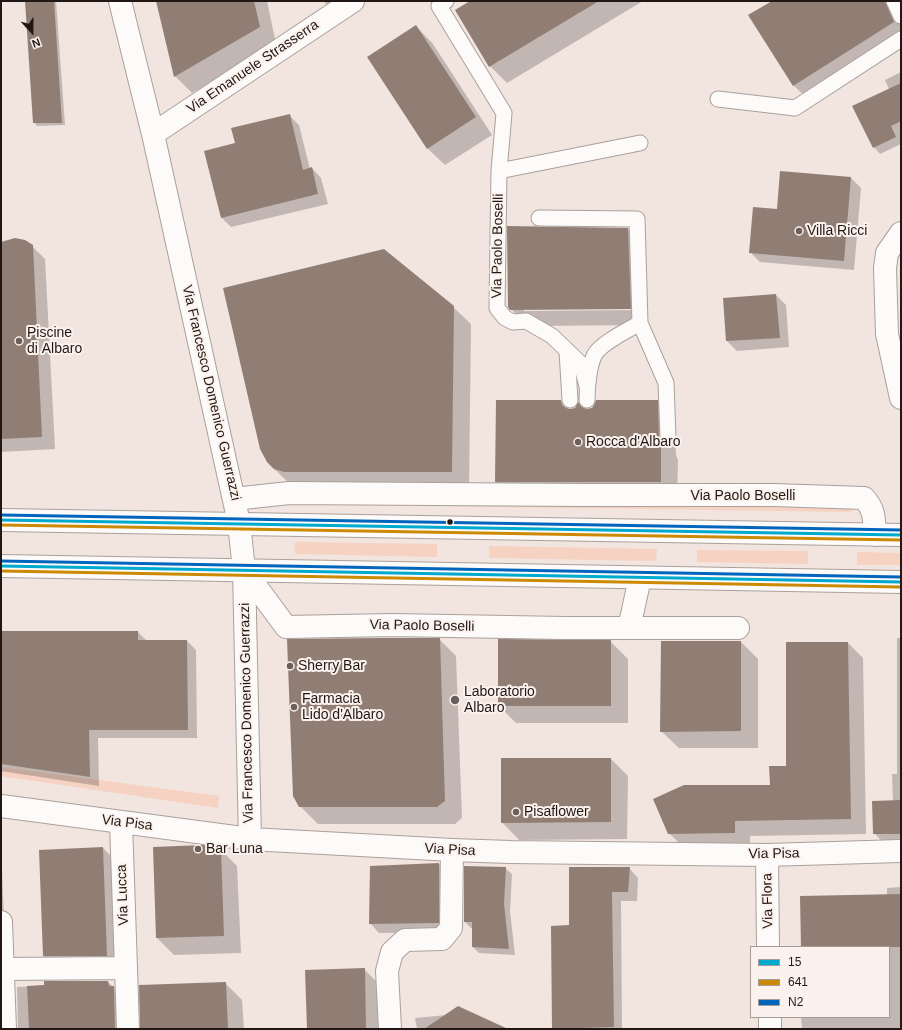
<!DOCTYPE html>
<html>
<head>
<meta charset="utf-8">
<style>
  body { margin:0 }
  #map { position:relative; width:902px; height:1030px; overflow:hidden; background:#f2e4de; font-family:Helvetica,sans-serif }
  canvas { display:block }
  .frame { position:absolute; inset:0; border:2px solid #211815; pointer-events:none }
  .legend { position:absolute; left:750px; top:946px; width:140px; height:72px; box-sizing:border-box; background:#fcf2ed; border:1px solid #a49b97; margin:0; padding:5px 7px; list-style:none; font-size:12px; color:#211815 }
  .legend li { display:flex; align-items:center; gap:8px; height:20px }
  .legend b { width:20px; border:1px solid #a49b97 }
  .north { position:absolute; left:12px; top:12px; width:40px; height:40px; -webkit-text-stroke:3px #fcf2ed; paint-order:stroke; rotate:159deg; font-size:11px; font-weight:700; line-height:16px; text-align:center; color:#211815 }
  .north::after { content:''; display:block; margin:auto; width:14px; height:18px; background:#211815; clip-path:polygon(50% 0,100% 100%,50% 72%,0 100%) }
</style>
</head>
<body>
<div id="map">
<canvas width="902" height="1030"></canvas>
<div class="frame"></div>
<ul class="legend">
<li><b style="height:5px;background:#00a9ce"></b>15</li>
<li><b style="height:5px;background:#cc8a04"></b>641</li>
<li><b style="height:5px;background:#0065bd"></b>N2</li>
</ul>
<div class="north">N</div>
</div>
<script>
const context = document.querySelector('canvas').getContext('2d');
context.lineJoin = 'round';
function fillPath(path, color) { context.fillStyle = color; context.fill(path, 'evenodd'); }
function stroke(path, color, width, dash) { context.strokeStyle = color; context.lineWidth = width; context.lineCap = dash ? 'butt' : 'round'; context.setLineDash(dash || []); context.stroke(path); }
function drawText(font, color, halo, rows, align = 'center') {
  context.font = font + ' Helvetica,sans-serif'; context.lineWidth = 4; context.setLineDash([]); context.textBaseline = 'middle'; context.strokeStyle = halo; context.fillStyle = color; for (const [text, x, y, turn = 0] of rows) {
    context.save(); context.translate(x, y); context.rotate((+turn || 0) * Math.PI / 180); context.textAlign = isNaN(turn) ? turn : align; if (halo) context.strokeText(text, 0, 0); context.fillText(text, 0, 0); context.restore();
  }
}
fillPath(new Path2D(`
  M299,499L853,505L851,512L299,504Z
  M296,542L437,544V557L296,554L294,547Z
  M489,546L657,549L656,561L489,558Z
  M697,550L808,551V564L697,562Z
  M857,552L901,553V565H857Z
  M1,767L219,796L218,808L1,776Z`), '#f6d2c2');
fillPath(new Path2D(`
  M26,1H56L65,125L37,126L34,122Z
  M157,1H267L276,44L192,93L175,76Z
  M323,1H348L333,10Z
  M472,1H643L507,83L490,66Z
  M773,1H890L901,18V45L811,102L793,85Z
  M416,26L433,44L492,135L445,165L427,148Z
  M901,72V144L880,154L874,147L889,89L885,80Z
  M289,115L299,125L310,169L312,168L321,178L328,204L231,227L222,218Z
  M781,172L851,178L861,188L854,270L760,262L750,252L778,210Z
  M628,229L645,246L647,325L528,326L511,309ZM636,308V310L524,311V309Z
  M1,245L32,246L45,259L55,449L1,452Z
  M776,295L786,305L789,347L737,351L727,341L724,299Z
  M453,307L471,324L469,489L292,486L267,462Z
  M561,401L570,410L576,408L579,404L584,409L657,401L674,418L676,455L678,460L677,499H514L496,482Z
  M1,632H138L147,641H187L196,650L197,738H98L99,786L1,771Z
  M897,638H901V850H891L874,833L893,801L892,774H897Z
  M439,639L456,656L462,818L455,824H318L300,806Z
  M611,642L628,659V723H516L499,706Z
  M741,642L758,659V748H679L661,731Z
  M848,643L863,658L866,834L750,836V848L685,849L669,833L771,786L787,767Z
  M611,759L628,776L627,839L519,840L502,822Z
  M1,847L5,940L1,1029Z
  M103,848L120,865L124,972L61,973L44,956Z
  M154,848L220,849L237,866L241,953L174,955L157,938Z
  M439,864L449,874L448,932L379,933L370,923Z
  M505,868L512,874L510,911L515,955L479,953L473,947V928H471L465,922Z
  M629,868L638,878L637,901H621L622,1029H554L553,1028L570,926Z
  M901,887V1029H802L801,1017H889V947H802L887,895V888Z
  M364,969L377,982L378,1029H308Z
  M108,982L131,1004L132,1029H18L17,987Z
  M225,983L242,1000L244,1029H141Z
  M447,1015L484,1029H417L415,1018Z`), '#0003');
fillPath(new Path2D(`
  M25,1H54L62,123H33Z
  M156,1H254L260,27L174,77Z
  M470,1H599L489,67L455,10Z
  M772,1H885L894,22L793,86L748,15Z
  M416,25L476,117L427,149L367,57Z
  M901,83V121L891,126L896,137L873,148L852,106Z
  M290,114L303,170L312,167L318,194L221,218L204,151L235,143L231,128Z
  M780,171L851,177L844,261L749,253L753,207L777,209Z
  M507,226L628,228L631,309L510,310L508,307Z
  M15,238L25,240L33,245L42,437L1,439V242Z
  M384,249L454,306L452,472H284L274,469L267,462L260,449L223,288Z
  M776,294L780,338L726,341L723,298Z
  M496,400H561L562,405L566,408L570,409L575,408L578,402L582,407L587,409L592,408L594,405L596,400H658L659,437L661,442V482H495Z
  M1,631H138V640H187L188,730H89L90,777L1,764Z
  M381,638H440L445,801L437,807H299L293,796L287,639Z
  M498,639L611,640V706H498Z
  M661,641H741V731L660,732Z
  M786,642H848L851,819L735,821V833L668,834L653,799L684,785H770L769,766H786Z
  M501,758H611V822L501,823Z
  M901,800V834H873L872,801Z
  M203,845L221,848L224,936L156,938L153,847Z
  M103,847L107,956H43L39,850Z
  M439,863V923L369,924L370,866Z
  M464,866L506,867L504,904L509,949L472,947V922H464Z
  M569,867H630L628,892H612L614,1027L552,1029L551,926L569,925Z
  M901,894V947H801L800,896Z
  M365,968L366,1029H307L305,970Z
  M44,981H108L109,986H114L115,1029H29L27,986L44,985Z
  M226,982L228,1029H140L139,985Z
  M458,1006L508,1029H424Z`), '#907e75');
const lane = new Path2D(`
  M446,1L439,6L504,113L499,171L497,308L505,318L513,322L526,321L552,336L581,364L587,386
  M894,1L901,16
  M718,99L795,108L901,39
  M499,171L640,143
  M539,218L637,219L640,323L666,383L668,437
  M567,351L570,400
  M587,400C587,388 589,367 594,356C599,344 628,330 640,323`);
const street = new Path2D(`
  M120,1L153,134L239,523L244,570L250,839
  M153,134L353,1
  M901,233L887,253L885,268L887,334L901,398
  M234,499L289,493L582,495H774L864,498C875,510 874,519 875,535
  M244,570L286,627L392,625L565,628H738
  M629,628L640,578
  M1,806L250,839L452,850L510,852L767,855L901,851
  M767,855L768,947
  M1,922L5,1029
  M126,968L128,1029
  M3,969L126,968L121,823
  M770,1017V1029
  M390,1029L387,971L392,952L405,940L442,939L451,928L452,850`);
const secondary = new Path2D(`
  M1,520L901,535
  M1,566L901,582`);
stroke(lane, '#aaa09b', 17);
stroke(street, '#aaa09b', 24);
stroke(secondary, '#aaa09b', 24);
stroke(lane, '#fdfbfa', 15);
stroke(street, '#fdfbfa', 22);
stroke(secondary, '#fdfbfa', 22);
stroke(new Path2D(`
  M1,520L901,535
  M1,566L901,582`), '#00a9ce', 3);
stroke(new Path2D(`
  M1,525L901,540
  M1,571L901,587`), '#cc8a04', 3);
stroke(new Path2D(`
  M1,515L901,530
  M1,561L901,577`), '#0065bd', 3);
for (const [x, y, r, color] of [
  [799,231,4,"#6a5f5b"],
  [19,341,4,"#6a5f5b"],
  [578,442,4,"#6a5f5b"],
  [450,522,3.5,"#211815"],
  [290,666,4,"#6a5f5b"],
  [455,700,5,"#6a5f5b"],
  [294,707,4,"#6a5f5b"],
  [516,812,4,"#6a5f5b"],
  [198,849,4,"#6a5f5b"]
]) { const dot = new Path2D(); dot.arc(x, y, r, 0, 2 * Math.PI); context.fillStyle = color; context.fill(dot); stroke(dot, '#fcf2ed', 1.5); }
drawText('14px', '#211815', '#fcf2ed', [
  ["Via Emanuele Strasserra",253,67,-34],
  ["Via Paolo Boselli",498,246,-89],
  ["Via Francesco Domenico Guerrazzi",211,393,77],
  ["Via Paolo Boselli",743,496],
  ["Via Paolo Boselli",422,626,1],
  ["Via Francesco Domenico Guerrazzi",247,713,-91],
  ["Via Pisa",127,823,7],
  ["Via Pisa",450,850,3],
  ["Via Pisa",774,854,-1],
  ["Via Lucca",123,895,-92],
  ["Via Flora",768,901,-91]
]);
drawText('14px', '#211815', '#fcf2ed', [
  ["Villa Ricci",807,231],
  ["Piscine",27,333],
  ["di Albaro",27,349],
  ["Rocca d'Albaro",586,442],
  ["Sherry Bar",298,666],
  ["Laboratorio",464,692],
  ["Albaro",464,708],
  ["Farmacia",302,699],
  ["Lido d'Albaro",302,715],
  ["Pisaflower",524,812],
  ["Bar Luna",206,849]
], 'left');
</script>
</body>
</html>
